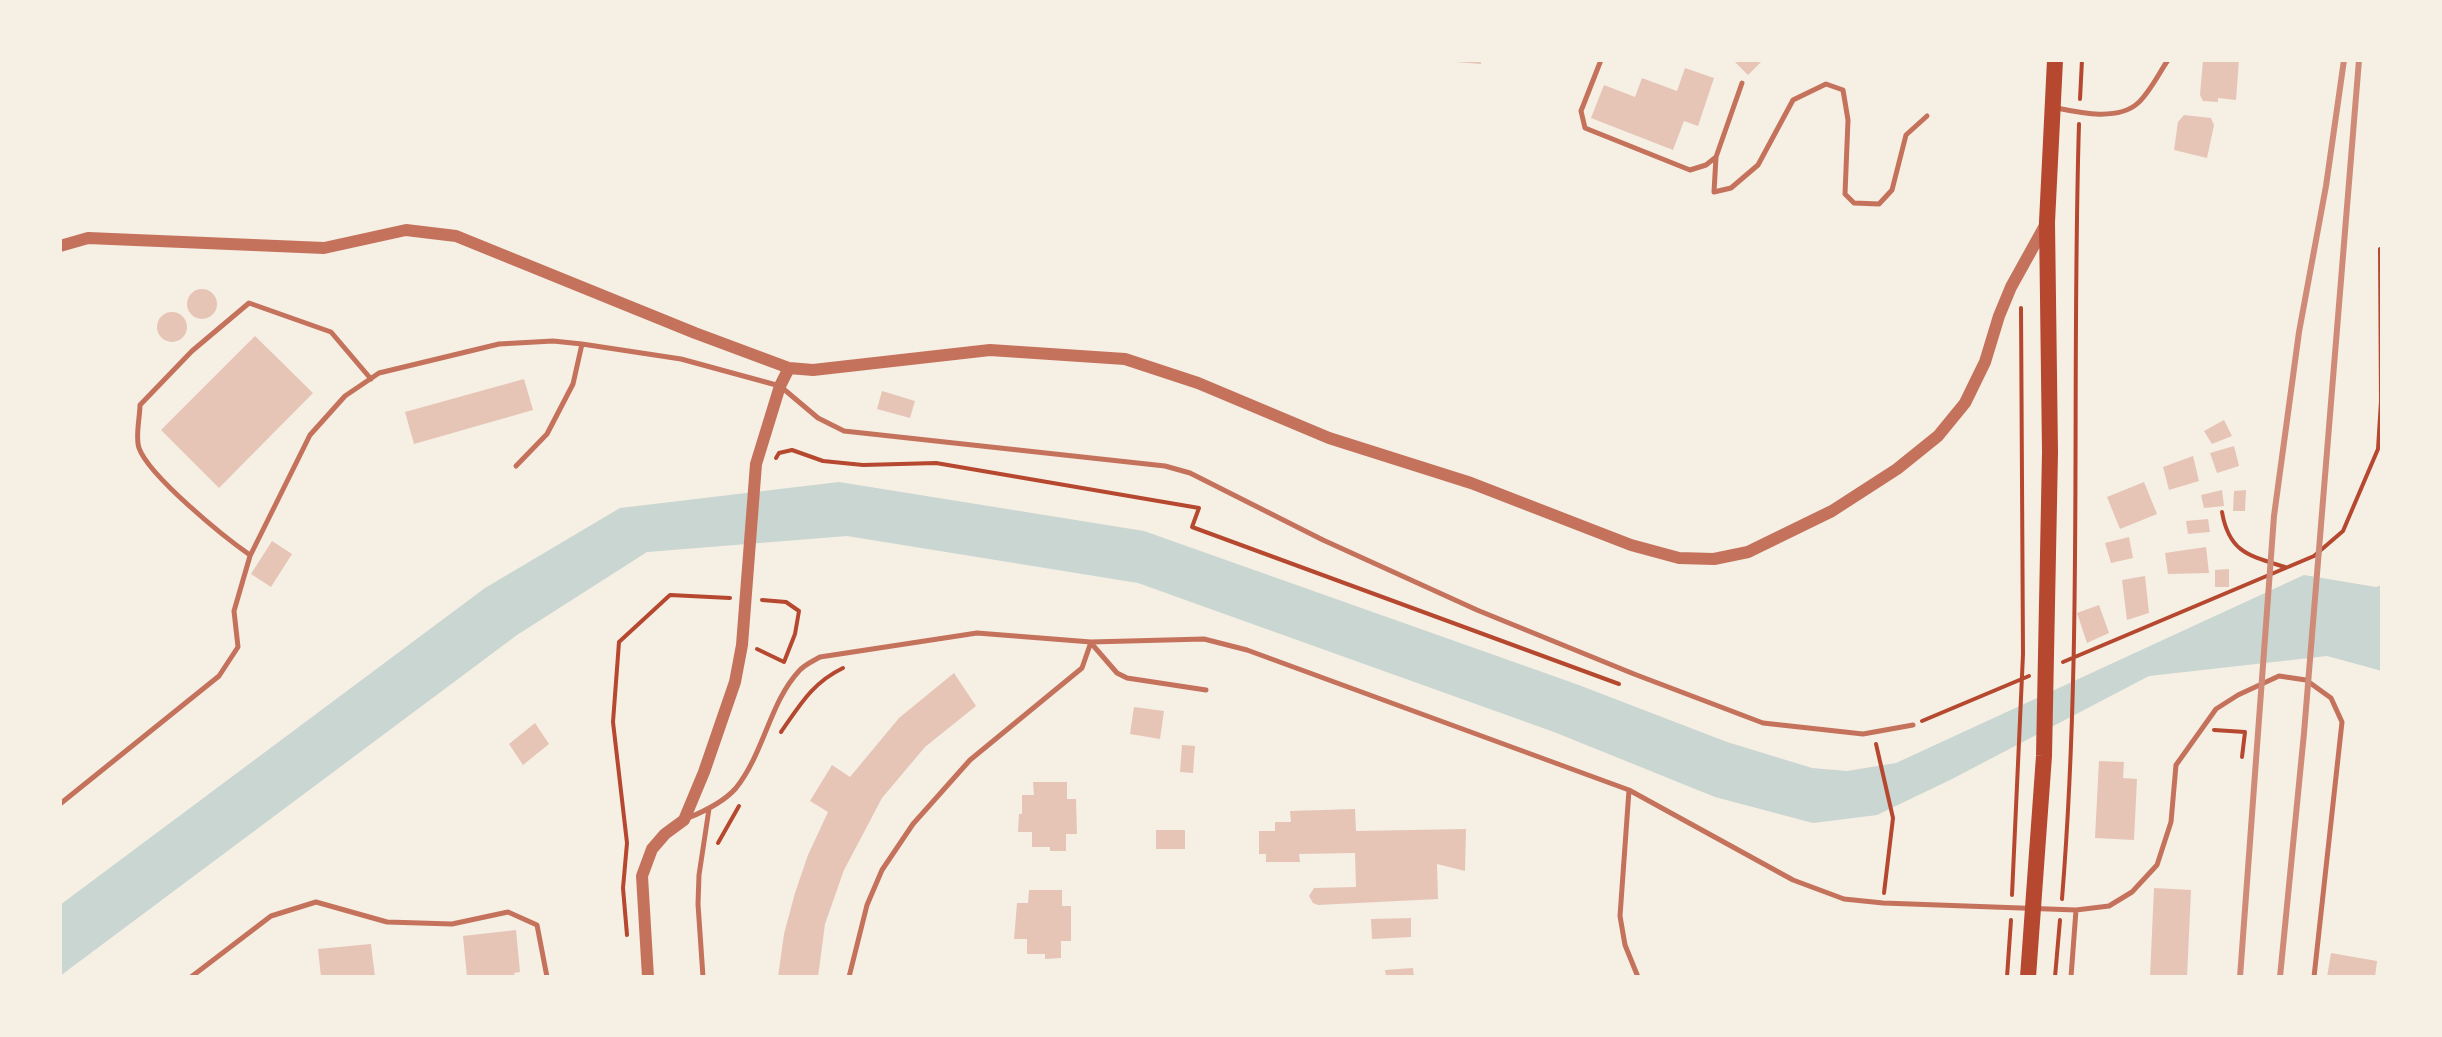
<!DOCTYPE html>
<html>
<head>
<meta charset="utf-8">
<style>
  body { margin:0 }
  #map { position:relative; width:2442px; height:1037px; overflow:hidden; background:#f6efe4; font-family:"Noto Serif",serif }
  canvas { display:block }
  .frame { position:absolute; inset:0; border:62px solid #f6efe4; pointer-events:none }
</style>
</head>
<body>
<div id="map">
<canvas width="2442" height="1037"></canvas>
<div class="frame"></div>
</div>
<script>
const context = document.querySelector('canvas').getContext('2d');
context.lineJoin = 'round';
function fillPath(path, color) { context.fillStyle = color; context.fill(path, 'evenodd'); }
function stroke(path, color, width, dash) { context.strokeStyle = color; context.lineWidth = width; context.lineCap = dash ? 'butt' : 'round'; context.setLineDash(dash || []); context.stroke(path); }
fillPath(new Path2D(`
  M839,482L1144,531L1576,684L1727,742L1812,768L1847,771L1896,763L2304,575L2376,587L2382,585V671L2327,656L2149,676L1950,780L1877,815L1813,823L1715,797L1554,732L1138,583L847,536L647,552L517,635L60,976V905L485,588L620,508Z`), '#c9d6d2');
fillPath(new Path2D(`
  M1456,60H1481V64L1456,62Z
  M1733,60H1763L1748,75Z
  M2203,60H2239L2236,100L2218,98V102L2203,101L2200,95Z
  M1685,68L1714,78L1698,126L1684,121L1673,150L1591,118L1604,85L1635,97L1642,78L1677,91Z
  M2184,115L2211,118L2214,125L2207,158L2174,150L2178,122Z
  M187 304a15 15 0 1 1 30 0a15 15 0 1 1-30 0Z
  M157 327a15 15 0 1 1 30 0a15 15 0 1 1-30 0Z
  M255,336L313,393L219,488L161,430Z
  M524,379L533,410L414,444L405,412Z
  M882,391L915,401L910,418L877,409Z
  M2224,420L2232,436L2212,444L2204,431Z
  M2234,446L2239,466L2217,473L2210,453Z
  M2193,456L2199,481L2169,490L2163,467Z
  M2144,482L2157,514L2120,529L2107,497Z
  M2222,490L2224,506L2204,508L2201,495Z
  M2246,490L2245,511H2233L2234,491Z
  M2208,519L2210,532L2188,534L2186,521Z
  M2129,537L2133,558L2111,563L2105,543Z
  M272,541L292,554L271,587L251,574Z
  M2206,547L2209,573L2168,574L2165,553Z
  M2229,569V587H2215V570Z
  M2145,576L2149,613L2127,620L2122,580Z
  M2099,605L2109,633L2087,643L2077,613Z
  M954,673L976,706L925,747L882,798L844,870L825,924L818,977H778L784,934L795,893L808,855L828,812L810,801L832,765L850,777L899,718Z
  M1134,707L1164,711L1160,739L1130,734Z
  M535,723L549,744L523,765L509,744Z
  M1182,745L1195,746L1193,773L1180,772Z
  M2099,761L2124,762L2123,778L2137,779L2134,840L2095,838Z
  M1033,782H1067V799H1076L1077,834H1066V851H1050V847H1032V832H1018L1019,814H1022V795H1034Z
  M1355,809L1356,831L1466,829L1465,871L1437,864L1438,899L1318,905L1313,903L1309,896L1314,888L1356,887L1355,853L1299,854L1300,862H1266V854H1259V831H1275V822H1291L1290,811Z
  M1156,830H1185V849H1156Z
  M2154,888L2191,890L2187,977H2150Z
  M1029,890H1062V906H1071V941H1061V958L1045,959V954H1027V939H1014L1017,903H1028Z
  M1411,918V937L1372,939L1371,919Z
  M516,930L520,972L514,973L515,977H467L463,936Z
  M371,944L375,977H321L318,949Z
  M2331,953L2377,961L2375,977H2327Z
  M1413,968L1414,977H1386L1385,970Z`), '#e6c5b7');
stroke(new Path2D(`
  M2080,99L2082,60
  M776,458L779,453L792,450L823,461L863,465L936,463L1199,508L1192,527L1619,684
  M2222,512C2229,553 2250,556 2285,567
  M757,649L784,662L795,634L799,611L786,602L762,600
  M2063,662L2314,556L2343,531L2378,449L2381,401L2380,249
  M1922,721L2029,676
  M2214,730L2245,732L2242,757
  M781,732C800,705 812,683 843,668
  M1876,744L1893,818L1884,893
  M718,843L739,806
  M2012,895L2023,654L2021,308
  M2062,899C2083,641 2071,382 2079,124
  M627,935L623,888L627,843L613,722L619,642L670,595L730,598
  M2007,977L2011,920
  M2055,977L2060,920`), '#b5482f', 4);
stroke(new Path2D(`
  M1601,60L1581,111L1585,128L1690,170L1706,165L1716,157L1742,83
  M2057,108C2081,113 2118,121 2138,103C2150,92 2159,73 2168,60
  M1716,157L1714,192L1731,188L1758,165L1793,100L1826,84L1843,90L1848,120L1845,194L1854,203L1879,204L1892,190L1906,135L1927,116
  M516,466L547,434L573,384L582,344
  M250,555C224,537 149,476 139,448C135,437 140,417 140,405L192,351L249,303L331,332L371,379
  M1091,643L1117,673L1127,678L1206,690
  M1629,790L1620,916L1625,945L1638,977
  M60,804L219,676L238,647L234,611L250,556L310,435L345,396L379,373L499,344L553,341L582,344L681,359L780,386L818,418L844,431L1165,466L1190,473L1323,540L1477,610L1634,674L1763,723L1863,734L1913,725
  M688,818C705,811 724,802 736,788C764,753 770,702 799,671C804,665 813,661 820,657L977,633L1091,642L1204,639L1247,650L1629,790L1793,880L1844,899L1883,903L2076,910L2109,906L2132,892L2157,865L2171,822L2176,765L2216,709L2238,695L2279,676L2306,680L2331,698L2342,722L2314,977
  M191,977L271,916L316,902L387,922L452,924L508,912L537,925L547,977
  M703,977L698,904L699,875L709,809
  M849,977L867,905L882,870L913,824L970,760L1082,668L1091,642
  M2071,977L2076,910`), '#c5725c', 5);
stroke(new Path2D(`
  M60,246L88,238L324,248L406,230L456,236L695,333L789,368L813,370L990,350L1125,359L1198,383L1329,438L1471,483L1631,545L1679,558L1714,559L1748,552L1832,511L1897,469L1938,436L1965,403L1985,362L1999,316L2011,287L2047,222
  M648,977L642,876L652,849L665,834L684,820L704,772L735,682L742,645L756,464L780,386L789,368`), '#c5725c', 12);
stroke(new Path2D(`
  M2028,977L2044,756L2050,452L2047,222L2055,60`), '#b5482f', 16);
stroke(new Path2D(`
  M2240,977L2274,516L2299,332L2326,186L2344,60
  M2280,977L2304,733L2359,60`), '#cf8b77', 6);
</script>
</body>
</html>
